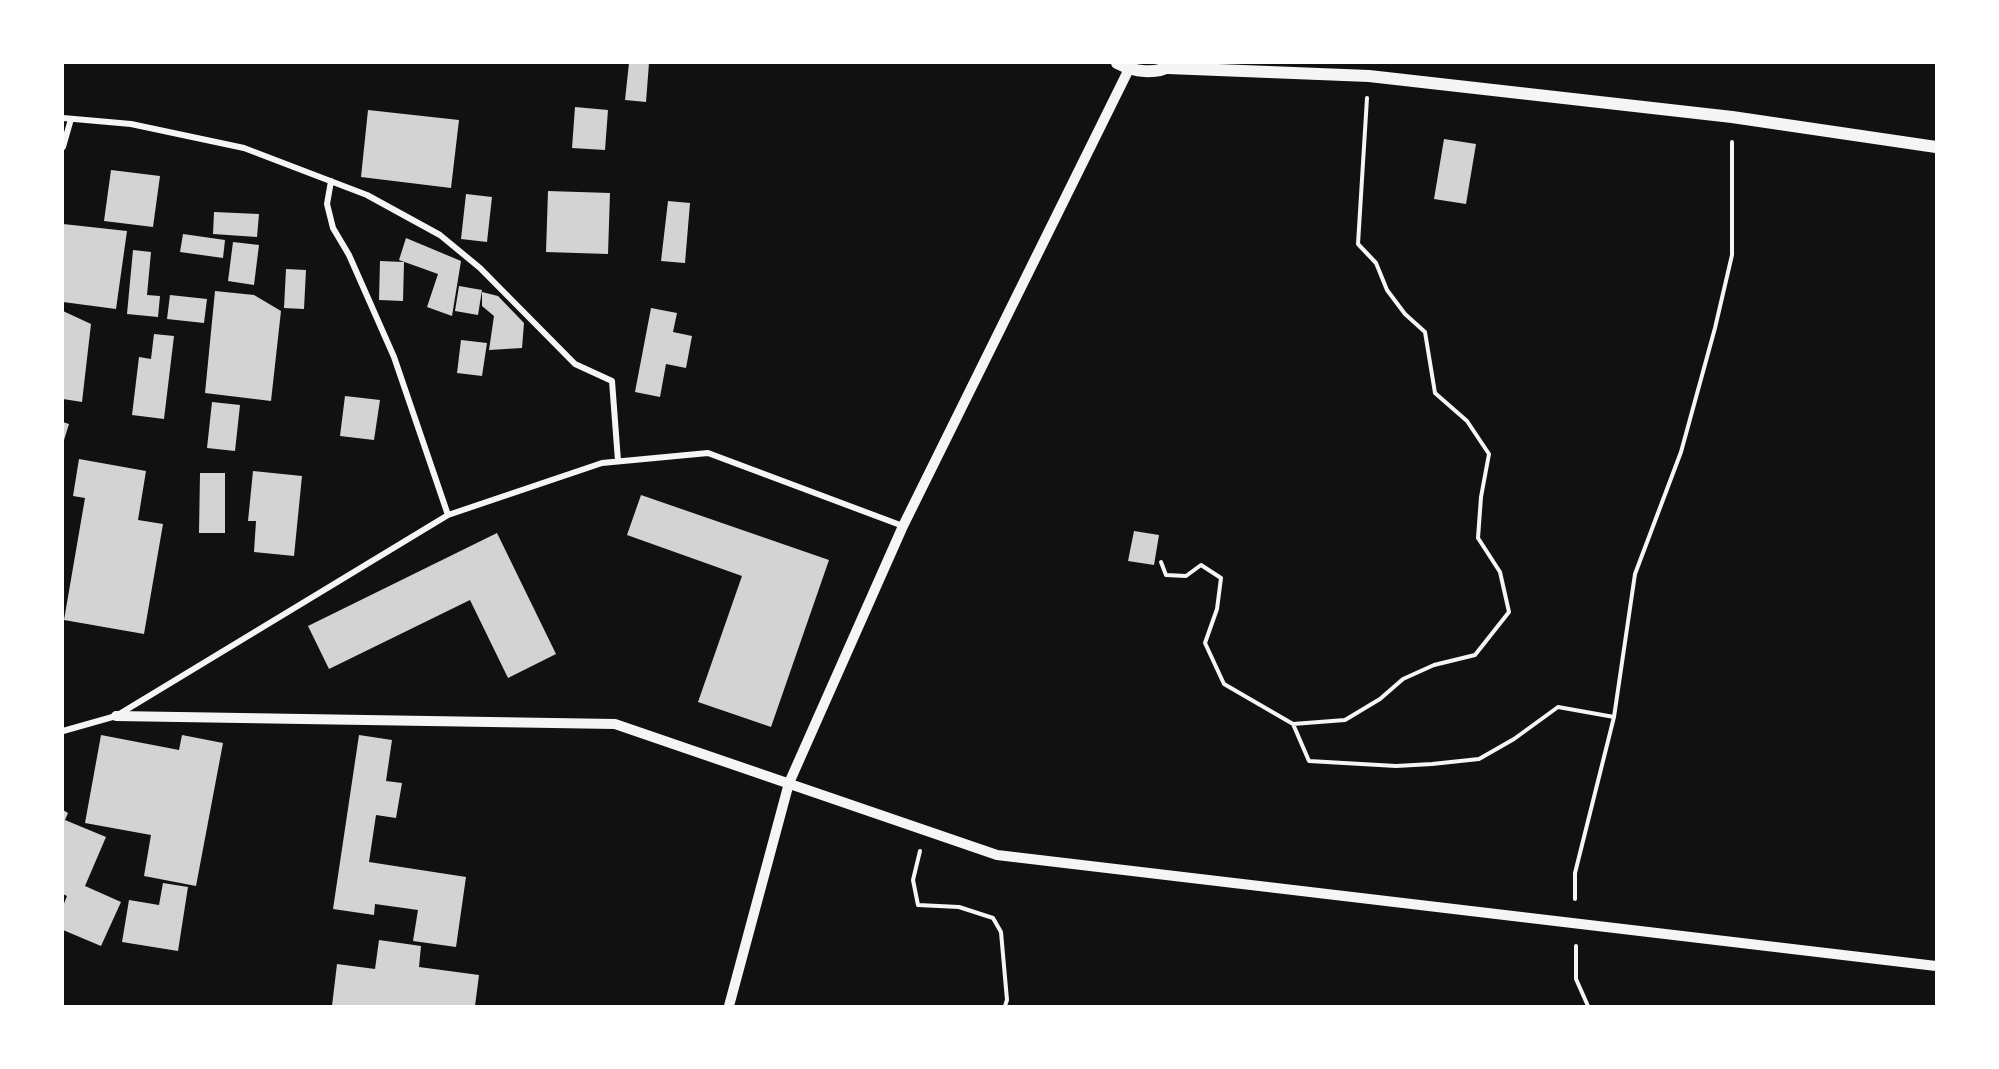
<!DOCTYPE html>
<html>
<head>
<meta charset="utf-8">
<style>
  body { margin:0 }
  #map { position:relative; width:1999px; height:1069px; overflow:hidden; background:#111; font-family:"Titillium Web",sans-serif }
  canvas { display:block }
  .frame { position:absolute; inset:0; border:64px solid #fff; pointer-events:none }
</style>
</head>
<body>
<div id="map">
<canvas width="1999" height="1069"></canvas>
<div class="frame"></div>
</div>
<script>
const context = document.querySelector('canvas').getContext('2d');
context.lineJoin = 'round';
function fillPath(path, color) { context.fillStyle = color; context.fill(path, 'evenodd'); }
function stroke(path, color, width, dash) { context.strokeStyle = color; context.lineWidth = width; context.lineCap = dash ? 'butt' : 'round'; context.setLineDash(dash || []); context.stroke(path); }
fillPath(new Path2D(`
  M629,63H649L646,102L625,100Z
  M575,107L608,110L605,150L572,148Z
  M368,110L459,120L451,188L361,177Z
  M1444,139L1476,144L1466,204L1434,199Z
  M111,170L160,176L153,227L104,221Z
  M548,191L610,193L608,254L546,252Z
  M466,194L492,197L487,242L461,239Z
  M668,201L690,203L685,263L661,261Z
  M214,212L259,214L257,237L213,234Z
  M63,224L127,231L116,309L63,302Z
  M183,234L225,240L223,258L180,252Z
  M406,238L461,261L452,316L427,307L438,274L399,260Z
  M233,242L259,245L254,285L228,281Z
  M133,250L151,252L147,295L160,296L158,317L127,314Z
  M380,261L404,262L403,301L379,300Z
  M286,269L306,270L304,309L284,308Z
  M459,286L482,290L478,315L455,311Z
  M215,291L254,295L281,311L271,401L205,393Z
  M482,292L498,296L524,323L522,348L489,350L494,316L482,306Z
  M170,295L207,299L204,323L167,319Z
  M651,308L677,313L673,332L692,336L686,368L666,364L660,397L635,392Z
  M63,311L91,324L82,402L63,399Z
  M154,334L174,336L164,419L132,415L139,357L151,359Z
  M461,340L487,343L482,376L457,373Z
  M345,396L380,400L374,440L340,436Z
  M212,402L240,405L235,451L207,448Z
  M63,422L69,424L64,440H63Z
  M79,459L146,471L138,520L163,524L144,634L64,620L85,498L73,496Z
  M253,471L302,476L294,556L254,552L256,521H248Z
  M200,473H225V533H199Z
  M641,495L829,560L771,727L698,702L742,576L627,535Z
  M1134,531L1159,535L1154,565L1128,561Z
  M497,533L556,654L508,678L470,600L329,669L308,626Z
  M101,735L179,750L182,735L223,743L196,886L144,876L151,835L85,823Z
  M359,735L392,740L386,781L402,783L396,818L376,815L369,862L466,877L456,947L413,941L418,910L375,904L374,915L333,909Z
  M63,810L68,813L65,820L106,837L85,886L121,902L101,946L63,930V906L67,896L63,894Z
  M163,883L188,887L178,951L122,942L129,900L159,905Z
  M379,940L421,946L419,967L479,975L475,1006H332L337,964L375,969Z`), '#d3d3d3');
stroke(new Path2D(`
  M1161,562L1166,575L1186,576L1201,565L1221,578L1217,609L1205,643L1224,684L1293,724L1309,761L1396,766L1432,764L1479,759L1514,739L1558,707L1614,717
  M1293,724L1345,720L1380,699L1403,679L1434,665L1475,655L1509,612L1500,572L1478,538L1481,497L1489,454L1467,421L1435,393L1425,332L1405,314L1387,290L1376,263L1358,244L1367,98
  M920,851L913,880L918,905L959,907L993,918L1001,932L1007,1000L1005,1006
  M1575,899V873L1614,717L1635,574L1681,452L1715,328L1732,255V142
  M1576,946V979L1588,1006`), '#f5f5f5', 4);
stroke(new Path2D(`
  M63,118L131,124L244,148L367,195L440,235L480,268L575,364L612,381L618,461
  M63,147L71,119
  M331,181L327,204L333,228L349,255L394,357L448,515
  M63,731L116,716L448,515L602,463L708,453L903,526`), '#f5f5f5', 6);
stroke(new Path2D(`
  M116,716L615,724L997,855L1936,966
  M729,1006L789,783L903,526L1129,69`), '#f5f5f5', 10);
stroke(new Path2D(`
  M1117,63C1134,72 1155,75 1173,65
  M1168,68L1369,76L1732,117L1936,147`), '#f5f5f5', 12);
</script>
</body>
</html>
